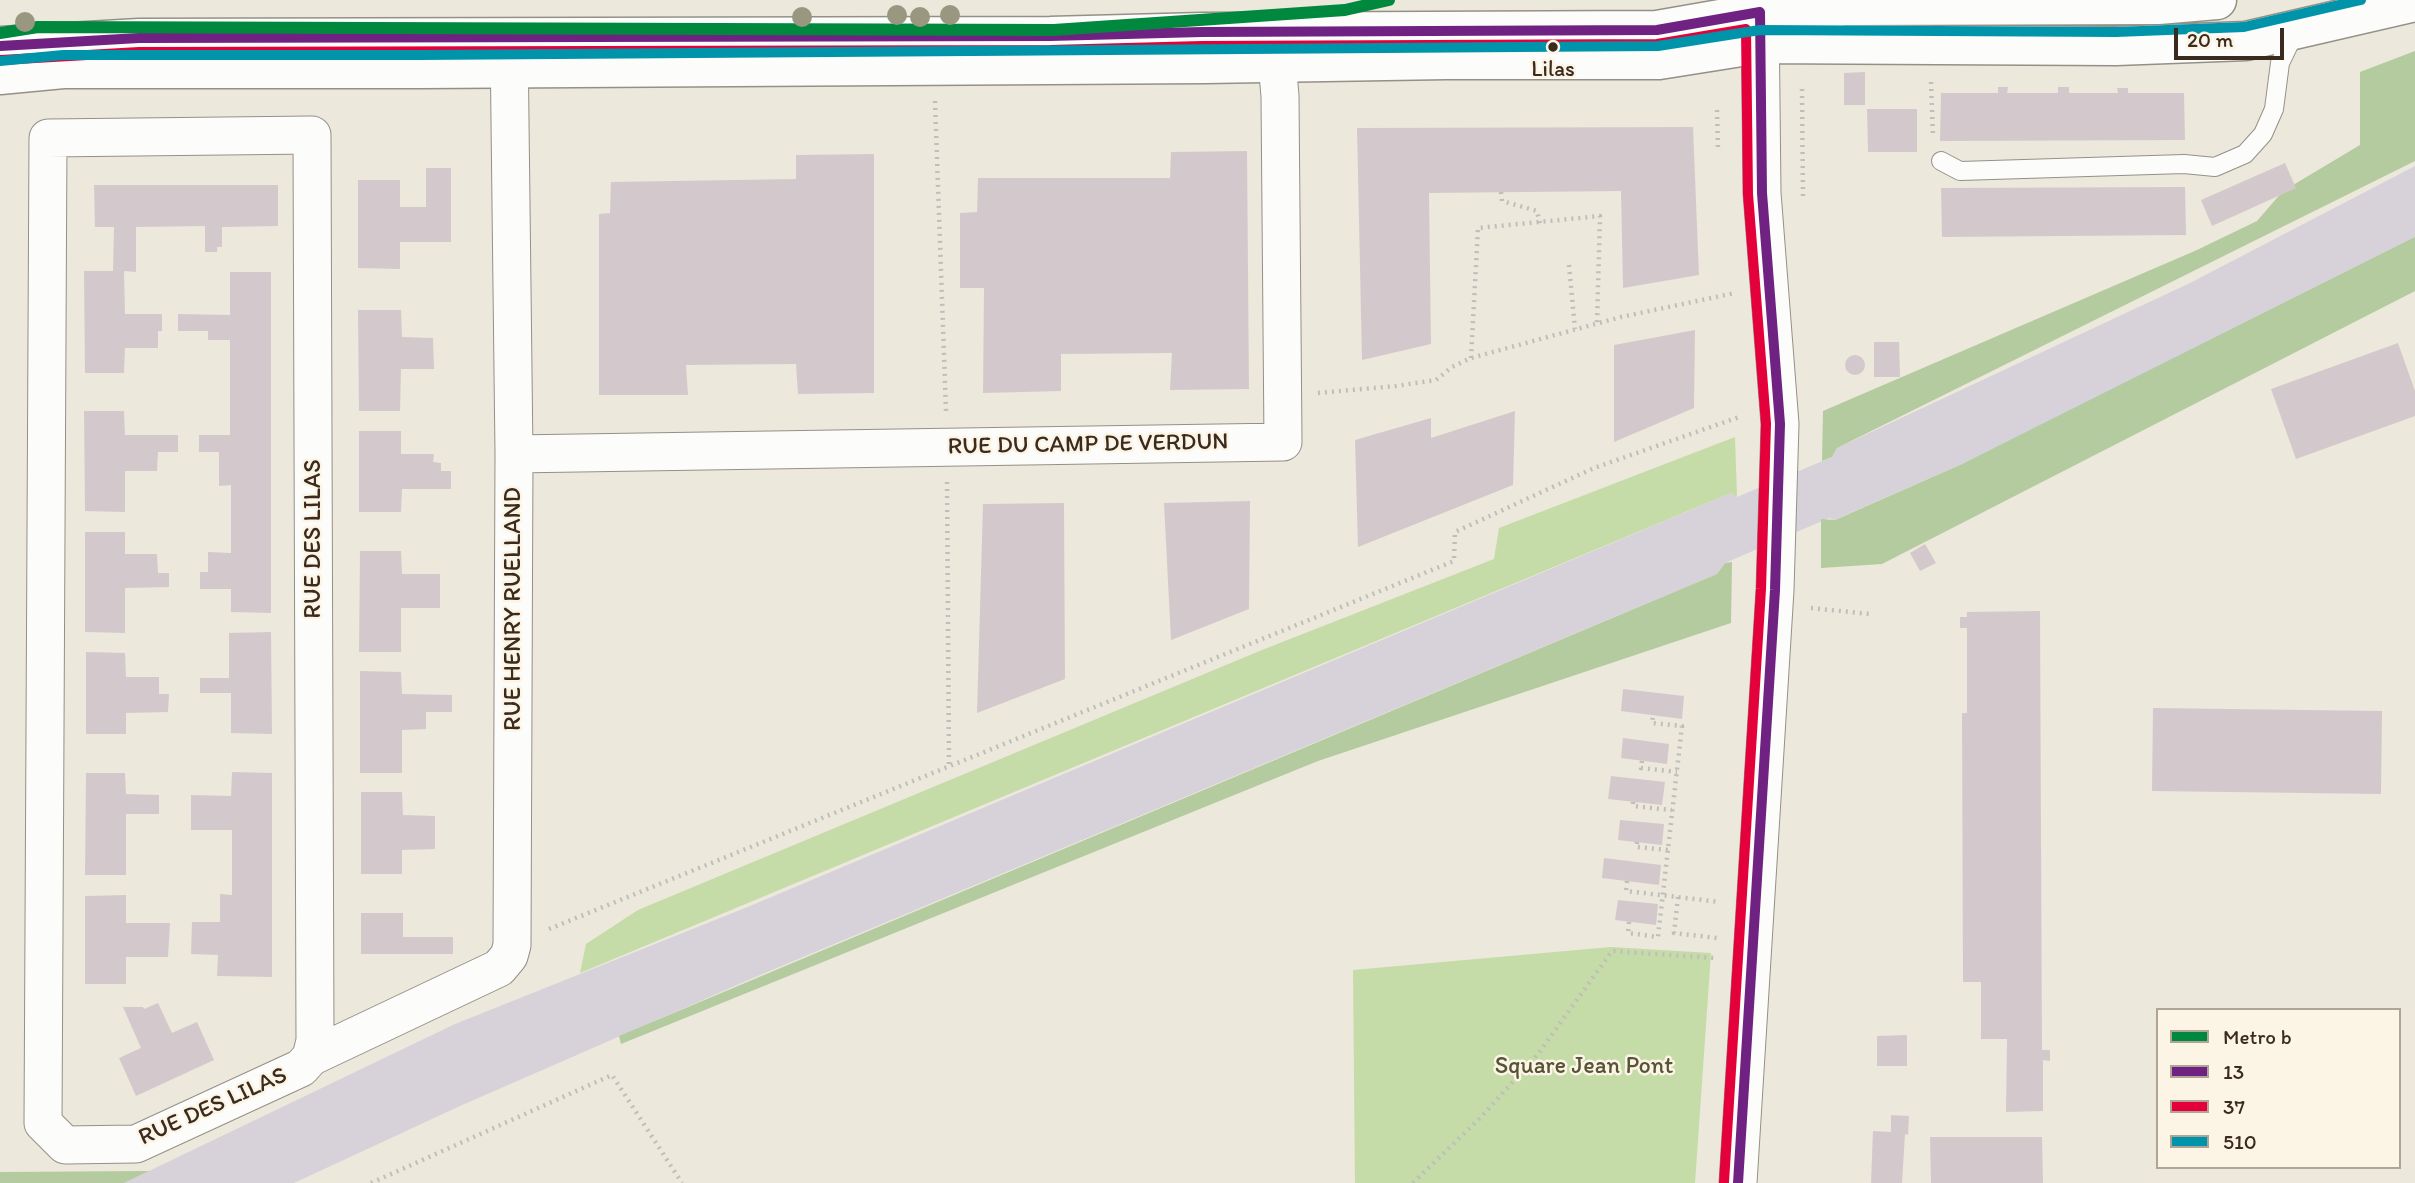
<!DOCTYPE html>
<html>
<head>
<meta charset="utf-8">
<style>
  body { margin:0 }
  #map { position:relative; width:2415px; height:1183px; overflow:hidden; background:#ece8db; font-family:Itim,sans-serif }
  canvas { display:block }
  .legend { position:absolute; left:2156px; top:1008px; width:245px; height:161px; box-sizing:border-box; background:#fcf5e5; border:2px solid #afa495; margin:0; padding:9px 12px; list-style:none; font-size:21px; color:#3b2a1e }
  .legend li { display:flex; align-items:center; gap:14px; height:35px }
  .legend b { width:35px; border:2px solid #afa495 }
  .scale { position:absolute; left:2174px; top:28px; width:110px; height:32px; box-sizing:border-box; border:4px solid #3b2a1e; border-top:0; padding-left:9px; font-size:21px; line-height:24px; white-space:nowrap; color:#3b2a1e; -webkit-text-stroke:5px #fcf5e5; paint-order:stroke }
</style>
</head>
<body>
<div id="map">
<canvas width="2415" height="1183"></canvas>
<ul class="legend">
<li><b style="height:9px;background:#00893e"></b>Metro b</li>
<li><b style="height:9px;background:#6f2282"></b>13</li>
<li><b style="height:9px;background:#e4003a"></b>37</li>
<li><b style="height:9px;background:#0094ab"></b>510</li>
</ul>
<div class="scale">20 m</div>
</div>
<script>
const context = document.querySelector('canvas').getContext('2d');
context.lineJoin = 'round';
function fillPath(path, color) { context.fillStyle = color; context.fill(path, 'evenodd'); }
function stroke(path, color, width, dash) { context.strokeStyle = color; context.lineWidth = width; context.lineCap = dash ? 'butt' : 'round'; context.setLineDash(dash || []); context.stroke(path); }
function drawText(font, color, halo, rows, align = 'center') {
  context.font = font + ' Itim,sans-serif'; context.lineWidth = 5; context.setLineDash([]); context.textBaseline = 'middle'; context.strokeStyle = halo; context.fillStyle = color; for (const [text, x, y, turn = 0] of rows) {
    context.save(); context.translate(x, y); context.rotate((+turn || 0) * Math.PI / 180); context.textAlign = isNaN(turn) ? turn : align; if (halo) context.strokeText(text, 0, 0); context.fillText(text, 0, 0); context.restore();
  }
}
fillPath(new Path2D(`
  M2415,166V240L1960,465L1834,520L1829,518L1725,563L1717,574L753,978L460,1106L294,1183H124L455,1024L750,906L1731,493L1737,497L1832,457L1837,448L2190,283Z`), '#d7d2da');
fillPath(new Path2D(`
  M1735,437L1737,497L1731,493L580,973L586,944L638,910L1262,650L1494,559L1499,528Z
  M1611,947L1711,953L1695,1183H1355L1353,970Z`), '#c5dba8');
fillPath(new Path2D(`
  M2415,51V161L1837,448L1832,457L1822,461L1823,411L2197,250L2257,221L2283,191L2360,145V72Z
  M2415,237V291L1882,564L1821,568V519L1835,520L1960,465Z
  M1732,562L1731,623L1318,761L621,1044L619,1036L1717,574L1725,563Z
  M149,1171L124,1183H0V1172Z`), '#b3cb9e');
fillPath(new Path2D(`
  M1865,72V105H1844V73Z
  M1998,87H2008L2007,93H2058V87H2069V93H2118L2117,88H2128V93H2184L2185,140L1940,141L1941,93H1998Z
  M1867,109H1917V152H1868Z
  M1693,127L1699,275L1623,288L1621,191L1429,193L1431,344L1362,360L1357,128Z
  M1247,151L1249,389L1170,390L1172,353L1061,354V391L983,393L984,288H960V213L977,212L978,178H1170L1171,152Z
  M874,154V393L798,394L796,364L686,365L688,395H599V214L610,213L611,182L796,179V155Z
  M2285,163L2296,188L2212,226L2201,200Z
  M426,168H451V242H400V269L358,268V180H400V207H426Z
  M94,185H278V226L222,227V247H217V252H205V226L136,227V272L124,271L125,314H162V331H158V348H125L124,373H85L84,271H113L114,227H95Z
  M2185,187L2186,235L1942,237L1941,188Z
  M230,272H271V613L231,612V589H200V572H208V552L231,553V485L219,486V452H199V435H230V340H208V331H178V314L230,315Z
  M358,310H401L402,337L433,338L434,369H401L400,411H359Z
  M1695,330L1694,408L1614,442V345Z
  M1874,342H1899L1900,377H1874Z
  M2398,343L2415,391V416L2296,459L2271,389Z
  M1845 365a10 10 0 1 1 20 0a10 10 0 1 1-20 0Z
  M84,411H124L125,435H178V452H158L157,471H125V512L85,511Z
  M1515,411L1513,485L1358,547L1355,440L1431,418V438Z
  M359,431H401V454H434L433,462L441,463V471H451V489H402L401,512H359Z
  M1250,501L1249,609L1171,640L1164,503Z
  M1064,503L1065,679L977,713L983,504Z
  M85,532H125V554H157L158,573H169V587L125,588V633L85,632Z
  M1925,544L1936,563L1920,571L1910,553Z
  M360,551H401L402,574H440V608H401V652H359Z
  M2040,611L2042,1050H2050V1061L2043,1060V1111L2006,1112L2007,1039H1981V982H1963L1962,713H1967V628H1960V617H1967V612Z
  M271,632L272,734L231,733V693H200V678H229V633Z
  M86,652L125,653L126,677H159V694H169L168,712L126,713V734H86Z
  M360,671L401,672L402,694L452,695V712H426V729L402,730V773H360Z
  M1623,689L1684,696L1682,719L1621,711Z
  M2153,708L2382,711L2381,794L2152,791Z
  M1623,738L1669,744L1667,764L1621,758Z
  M232,772L272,773V977L217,976L218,955L191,954L192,922H220V894L232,895V830H191V795L231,796Z
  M86,773H125L126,794L159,795V814H126V875H85Z
  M1611,776L1665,782L1662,805L1608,799Z
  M361,792H402L403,815L435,816V849L402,850V874H361Z
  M1620,820L1664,824L1662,845L1618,840Z
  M1604,858L1661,865L1659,885L1602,878Z
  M126,895V923H170L168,957H126V984H85V896Z
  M1618,900L1658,904L1656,925L1615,920Z
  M361,913H403V937H453V954H361Z
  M158,1003L172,1033L197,1022L214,1060L136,1096L119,1058L141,1048L123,1007H143L144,1009Z
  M1907,1035V1066H1877V1036Z
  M1891,1115L1909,1116L1908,1135L1905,1134L1902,1183H1871L1873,1131L1891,1132Z
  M1930,1137H2042L2043,1183H1931Z`), '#d3c9cc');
const lane = new Path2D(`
  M1941,161L1960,171L2184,164L2215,167L2245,154L2263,134L2274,109L2280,63L2295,32`);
const street = new Path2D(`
  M312,135L315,1041L311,1057L301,1068L136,1144L65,1145L43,1123L48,138Z
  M514,454L1283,442L1280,96L1277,62
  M311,1057L499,968L509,956L512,945L514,454L509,38
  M1738,1183L1775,590L1780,424L1762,193L1760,13`);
const primary = new Path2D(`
  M0,46L139,38L1050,36L1202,32L1657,30L1760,12L1846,6L2158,5L2217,0
  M0,75L63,69H420L1205,64L1446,60H1659L1760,44L2116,46L2246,41L2415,2`);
stroke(lane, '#959087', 20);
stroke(street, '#959087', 39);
stroke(primary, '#959087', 41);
stroke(new Path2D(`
  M1931,82L1933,137
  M1802,89L1803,200
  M935,101L946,411
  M1717,110L1718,150
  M1501,192L1502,201L1537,211L1540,223
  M1569,265L1575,329
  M1471,358L1478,228L1600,216L1597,323
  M1318,393L1396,386L1436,380L1452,367L1471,358L1621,317L1735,293
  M947,482L949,766
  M1811,608L1869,614
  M1642,761L1641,768L1677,772
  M1633,802V806L1672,810
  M1637,842L1636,847L1668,850
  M1627,881L1626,891L1720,902
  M1678,897L1674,933L1717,938
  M1629,922L1628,933L1658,937L1682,726L1652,723L1653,715
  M549,929L1454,561L1455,532L1594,468L1742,416
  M371,1183L612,1075L682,1183
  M1413,1183L1480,1118L1538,1054L1612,951L1714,958`), '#c0beba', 4.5, [2, 5]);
stroke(lane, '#fcfcfa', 18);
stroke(street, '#fcfcfa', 37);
stroke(primary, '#fcfcfa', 38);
stroke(new Path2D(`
  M0,46L139,38L1050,36L1202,32L1657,30L1760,12L1762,193L1780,424L1775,590L1738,1183`), '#6f2282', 10);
stroke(new Path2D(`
  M1,60L139,52L1050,50L1202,46L1657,44L1746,29L1748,194L1766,424L1761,589L1724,1182`), '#e4003a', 10);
stroke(new Path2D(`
  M0,61L63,55H420L1658,46L1760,30L2116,32L2244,27L2361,0`), '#0094ab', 10);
stroke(new Path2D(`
  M0,33L38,27L1054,30L1345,10L1389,0`), '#00893e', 12);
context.fillStyle = '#9a9780';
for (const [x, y] of [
  [897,15],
  [950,15],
  [802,17],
  [920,17],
  [25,22]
]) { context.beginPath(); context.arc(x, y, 10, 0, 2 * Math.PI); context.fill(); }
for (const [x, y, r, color] of [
  [1553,47,6,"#3b2a1e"]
]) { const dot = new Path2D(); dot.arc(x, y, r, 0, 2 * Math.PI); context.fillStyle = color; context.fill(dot); stroke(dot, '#fcf5e5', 2.5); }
drawText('22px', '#3b2a1e', '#fcf5e5', [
  ["Lilas",1553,70]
]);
drawText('24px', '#3b2a1e', '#fcf5e5', [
  ["RUE DU CAMP DE VERDUN",1088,445,-1],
  ["RUE DES LILAS",314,539,-90],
  ["RUE HENRY RUELLAND",514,609,-90],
  ["RUE DES LILAS",213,1107,-24]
]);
drawText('24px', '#565436', '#fcf5e5', [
  ["Square Jean Pont",1584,1067]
]);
</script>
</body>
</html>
